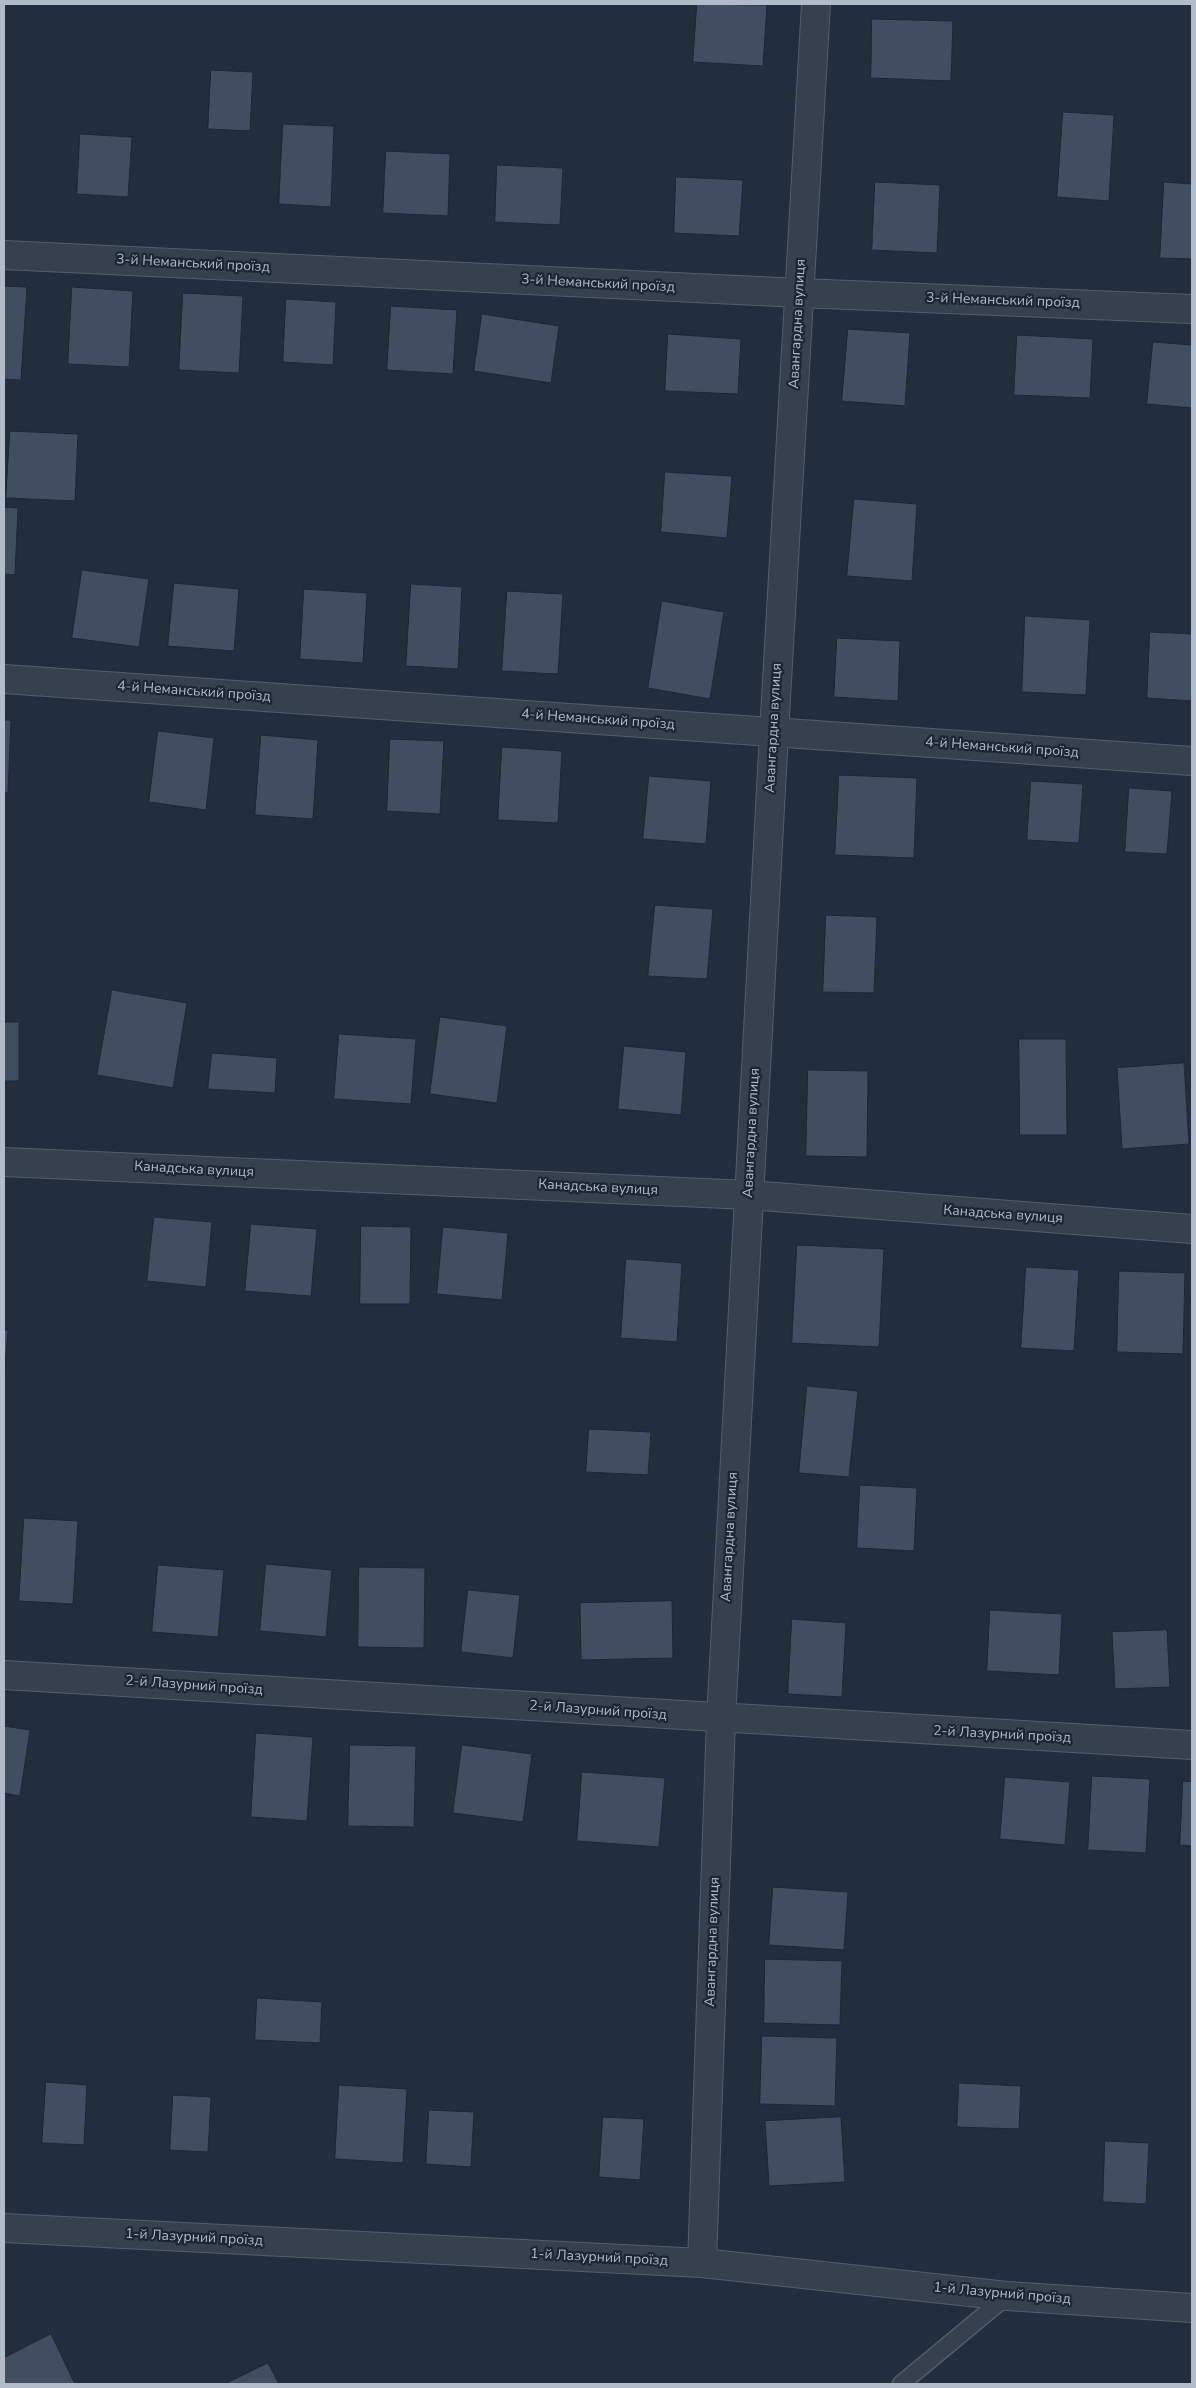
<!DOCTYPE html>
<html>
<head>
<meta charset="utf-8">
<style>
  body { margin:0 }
  #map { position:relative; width:1196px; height:2388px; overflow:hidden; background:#222e3e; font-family:"Nunito Sans",sans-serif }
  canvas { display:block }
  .frame { position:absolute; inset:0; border:5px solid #b2bbc9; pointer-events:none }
</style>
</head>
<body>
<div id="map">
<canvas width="1196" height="2388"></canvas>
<div class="frame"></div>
</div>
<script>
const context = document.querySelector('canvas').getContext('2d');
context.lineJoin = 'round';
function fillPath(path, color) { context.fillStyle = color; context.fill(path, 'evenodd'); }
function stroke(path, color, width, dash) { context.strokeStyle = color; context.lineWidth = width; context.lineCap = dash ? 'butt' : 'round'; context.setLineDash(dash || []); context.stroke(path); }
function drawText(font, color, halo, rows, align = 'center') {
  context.font = font + ' "Nunito Sans",sans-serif'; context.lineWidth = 4.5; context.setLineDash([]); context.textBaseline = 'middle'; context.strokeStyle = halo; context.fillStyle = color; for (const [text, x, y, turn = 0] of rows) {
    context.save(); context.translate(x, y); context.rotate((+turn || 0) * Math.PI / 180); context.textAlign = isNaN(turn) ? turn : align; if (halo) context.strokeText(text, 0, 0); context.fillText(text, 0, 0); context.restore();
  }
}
const building = new Path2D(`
  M697,4L767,5L763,66L693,62Z
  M872,19L953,21L951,81L871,78Z
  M211,70L253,72L250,131L208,129Z
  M1063,112L1114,115L1109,201L1057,197Z
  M283,124L334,126L331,207L279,204Z
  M80,134L132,137L128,197L77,194Z
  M386,151L450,154L448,216L383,213Z
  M497,165L563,168L560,225L495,222Z
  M676,177L743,180L739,236L674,233Z
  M875,182L940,185L937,253L872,250Z
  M1164,182L1192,184V259L1160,258Z
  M4,286L27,287L21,380L4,379Z
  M72,287L133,291L129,367L68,364Z
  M183,293L243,296L239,373L179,370Z
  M286,299L336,302L333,365L283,362Z
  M391,306L457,310L453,374L387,370Z
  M482,314L559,326L551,383L474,371Z
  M848,329L910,333L905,406L842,401Z
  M668,334L741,339L738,394L665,391Z
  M1017,335L1093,339L1090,398L1014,395Z
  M1153,342L1192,345V408L1147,404Z
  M10,431L78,434L75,501L6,498Z
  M665,472L732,476L727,538L661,532Z
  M854,499L917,504L912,581L847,576Z
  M4,507L18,508L15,575L4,574Z
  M82,570L149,579L139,647L72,638Z
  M174,583L239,589L234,651L168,646Z
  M411,584L462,587L458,669L406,666Z
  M304,589L367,593L363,663L300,659Z
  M507,591L563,594L558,674L502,671Z
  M662,601L724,612L710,699L648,688Z
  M1025,616L1090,620L1086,695L1022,692Z
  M1150,632L1192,634V701L1147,698Z
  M837,638L900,641L898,701L834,697Z
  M4,720H11L8,793H4Z
  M158,731L214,738L206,810L149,802Z
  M261,735L318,740L313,819L255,815Z
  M390,739L444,741L440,814L387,811Z
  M502,747L562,751L558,823L498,820Z
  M839,775L917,778L914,858L835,855Z
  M649,776L711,781L706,844L643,839Z
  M1031,781L1083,784L1079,843L1027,840Z
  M1129,788L1172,791L1167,854L1125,852Z
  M655,905L713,909L707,979L648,976Z
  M826,915L877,917L874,993L823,992Z
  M112,990L187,1003L173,1088L97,1075Z
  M440,1017L507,1026L497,1103L430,1094Z
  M4,1022H19V1081H4Z
  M339,1034L416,1039L411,1104L334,1099Z
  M1019,1039H1066L1067,1135H1020Z
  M624,1046L686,1052L681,1115L618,1109Z
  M212,1053L277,1058L275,1093L208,1089Z
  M1184,1063L1189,1144L1122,1149L1117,1068Z
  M808,1070L868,1071L867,1157L806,1156Z
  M154,1217L212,1222L206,1287L147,1281Z
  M251,1224L317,1229L311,1296L245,1291Z
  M361,1226L411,1227L410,1304H360Z
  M443,1227L508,1233L502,1300L437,1294Z
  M797,1245L884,1249L879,1347L792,1343Z
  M626,1259L682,1263L677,1342L621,1338Z
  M1026,1267L1079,1270L1074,1351L1021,1348Z
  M1119,1271L1185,1273L1183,1354L1117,1352Z
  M4,1330H8L4,1375Z
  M807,1386L858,1391L849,1477L799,1473Z
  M589,1429L651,1432L648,1475L586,1472Z
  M860,1485L917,1488L914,1551L857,1548Z
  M24,1518L78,1521L73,1604L19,1601Z
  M266,1564L332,1570L326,1637L260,1631Z
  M158,1565L224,1570L218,1637L152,1632Z
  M359,1567L425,1568L424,1648L358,1647Z
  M468,1590L520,1595L513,1658L461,1652Z
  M672,1601L673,1658L581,1660L580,1603Z
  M990,1610L1062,1614L1059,1675L987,1671Z
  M792,1619L846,1623L842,1697L788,1694Z
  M1167,1630L1170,1687L1115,1689L1112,1632Z
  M4,1726L30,1730L20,1796L4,1793Z
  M256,1733L313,1737L307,1821L251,1817Z
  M350,1745L416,1746L414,1827L348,1826Z
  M462,1745L532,1754L523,1822L453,1813Z
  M582,1772L665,1778L659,1847L577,1841Z
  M1092,1776L1150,1779L1146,1853L1088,1850Z
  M1005,1777L1070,1782L1065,1845L1000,1839Z
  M1183,1781L1192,1782V1846L1180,1845Z
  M773,1887L848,1892L844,1950L769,1945Z
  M765,1959L842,1961L840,2025L764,2023Z
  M257,1998L322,2002L320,2043L255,2040Z
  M762,2036L837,2038L835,2106L760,2104Z
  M46,2082L87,2085L84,2145L42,2143Z
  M959,2083L1021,2086L1019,2129L957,2127Z
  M339,2085L407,2089L403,2163L335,2159Z
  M173,2095L211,2097L208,2152L170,2150Z
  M429,2110L474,2112L471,2167L426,2164Z
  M603,2117L644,2119L640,2180L599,2177Z
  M841,2117L845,2182L769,2186L765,2121Z
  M1105,2141L1149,2143L1146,2204L1103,2202Z
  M51,2334L75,2384H4V2358Z
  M268,2363L279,2384H225Z`);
fillPath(building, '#414d61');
stroke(building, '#1d2735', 1);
const service = new Path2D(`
  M901,2384L1007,2296`);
const minor = new Path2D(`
  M4,255L800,293L1192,309
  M4,679L1192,761
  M4,1162L749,1195L1192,1229
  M4,1675L1192,1745
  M4,2228L702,2263L1007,2296L1192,2308
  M702,2263L721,1719L774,733L816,4`);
stroke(service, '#545e6c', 19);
stroke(minor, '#545e6c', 30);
stroke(service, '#36404e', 16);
stroke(minor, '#36404e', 28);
drawText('14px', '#b2bbc9', '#1b2533', [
  ["3-й Неманський проїзд",193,264,3],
  ["3-й Неманський проїзд",598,284,3],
  ["3-й Неманський проїзд",1003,301,2],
  ["Авангардна вулиця",798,324,-87],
  ["4-й Неманський проїзд",194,692,4],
  ["4-й Неманський проїзд",598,720,4],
  ["Авангардна вулиця",774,728,-87],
  ["4-й Неманський проїзд",1002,748,4],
  ["Авангардна вулиця",752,1133,-87],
  ["Канадська вулиця",194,1170,3],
  ["Канадська вулиця",598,1188,3],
  ["Канадська вулиця",1003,1215,4],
  ["Авангардна вулиця",730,1537,-87],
  ["2-й Лазурний проїзд",194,1686,4],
  ["2-й Лазурний проїзд",598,1711,4],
  ["2-й Лазурний проїзд",1002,1735,3],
  ["Авангардна вулиця",713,1942,-88],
  ["1-й Лазурний проїзд",194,2238,3],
  ["1-й Лазурний проїзд",599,2258,3],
  ["1-й Лазурний проїзд",1002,2294,5]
]);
</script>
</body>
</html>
